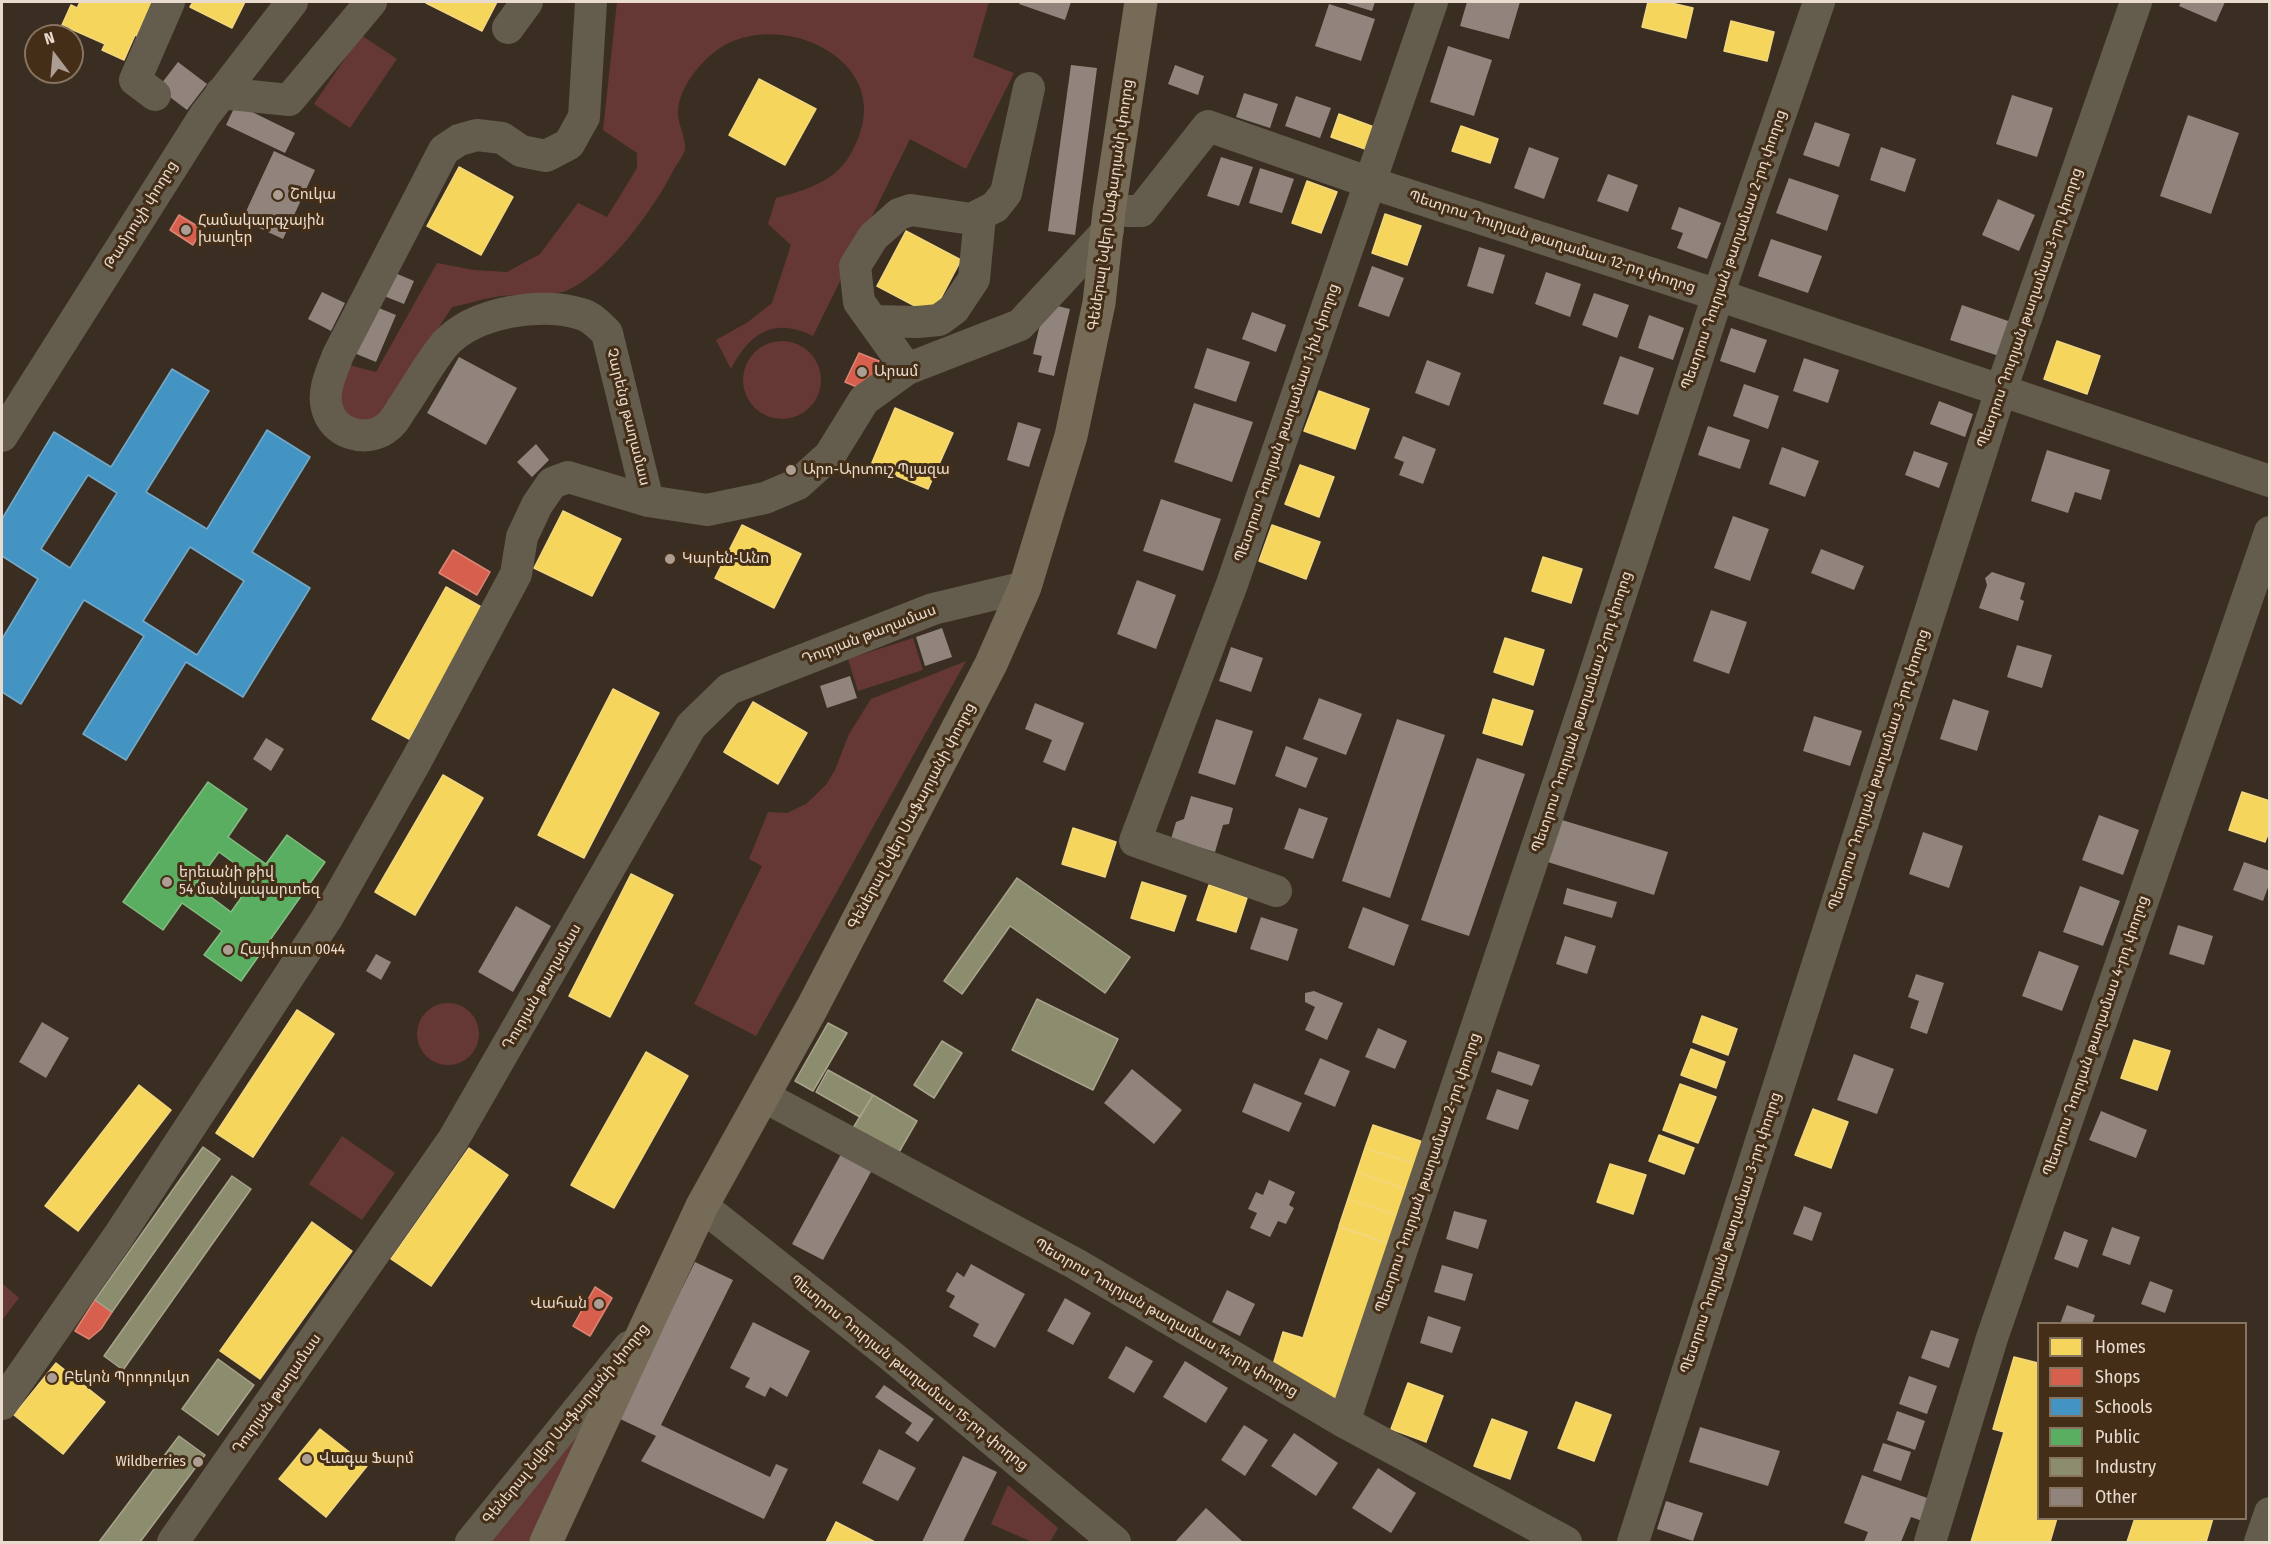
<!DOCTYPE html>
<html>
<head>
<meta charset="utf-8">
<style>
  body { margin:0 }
  #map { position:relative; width:2271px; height:1544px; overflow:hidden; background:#3a2e22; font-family:"Fira Sans Condensed",sans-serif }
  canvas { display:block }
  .frame { position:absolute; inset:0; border:3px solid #e9dbce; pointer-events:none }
  .legend { position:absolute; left:2037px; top:1322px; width:210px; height:198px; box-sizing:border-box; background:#442e17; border:2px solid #867360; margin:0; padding:8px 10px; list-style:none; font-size:18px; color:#e9dbce }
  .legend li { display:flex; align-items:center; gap:12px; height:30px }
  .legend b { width:30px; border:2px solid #867360 }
  .north { position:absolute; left:24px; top:24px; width:60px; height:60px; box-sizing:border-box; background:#442e17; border:2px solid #867360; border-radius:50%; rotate:344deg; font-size:16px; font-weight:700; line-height:24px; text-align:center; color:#e9dbce }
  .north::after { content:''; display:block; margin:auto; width:21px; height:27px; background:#ac9e92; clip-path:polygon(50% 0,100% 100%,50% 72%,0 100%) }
</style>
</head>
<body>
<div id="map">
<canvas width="2271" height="1544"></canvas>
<div class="frame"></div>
<ul class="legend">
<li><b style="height:16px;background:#f6d55c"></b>Homes</li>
<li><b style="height:16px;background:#d6604d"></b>Shops</li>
<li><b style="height:16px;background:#4393c3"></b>Schools</li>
<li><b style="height:16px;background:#5aae61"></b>Public</li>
<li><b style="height:16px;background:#8c8c6e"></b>Industry</li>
<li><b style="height:16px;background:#91847c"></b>Other</li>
</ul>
<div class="north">N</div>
</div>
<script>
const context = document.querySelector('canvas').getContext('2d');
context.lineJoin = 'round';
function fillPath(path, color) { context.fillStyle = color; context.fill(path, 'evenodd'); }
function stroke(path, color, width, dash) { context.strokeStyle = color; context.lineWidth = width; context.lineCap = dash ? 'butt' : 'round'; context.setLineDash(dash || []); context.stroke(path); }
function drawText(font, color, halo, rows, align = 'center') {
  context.font = font + ' "Fira Sans Condensed","Noto Sans Armenian",sans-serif'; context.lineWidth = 6; context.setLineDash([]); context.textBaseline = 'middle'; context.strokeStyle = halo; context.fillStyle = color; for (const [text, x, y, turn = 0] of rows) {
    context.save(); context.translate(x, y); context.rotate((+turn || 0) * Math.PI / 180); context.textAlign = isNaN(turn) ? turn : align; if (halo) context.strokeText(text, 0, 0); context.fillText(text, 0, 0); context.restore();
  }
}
fillPath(new Path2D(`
  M617,2H989L973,57L1014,73L966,169L910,139L813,336C773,316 749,334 731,369L716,340L748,322L772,303L791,245L768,224L776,198C795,193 813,188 830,177C843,168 851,155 857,141C891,66 797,15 733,41C708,51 678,85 678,113C678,125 686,138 685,149C684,155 677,164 674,169C654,209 609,271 568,290C557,296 516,294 501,296C484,298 468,304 452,307L378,421H351L338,400L349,365L376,372L437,263L474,270L507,272L540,254L578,203L607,217L637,168V153L603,130Z
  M361,35L397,59L350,128L314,104Z
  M743 380a39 39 0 1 1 78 0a39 39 0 1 1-78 0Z
  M913,638L923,670L858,691L848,659Z
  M966,661L756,1036L694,1004L762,866L749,859L768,812L787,813L806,804L826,785L835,770L849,734L871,699Z
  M417 1034a31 31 0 1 1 62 0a31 31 0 1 1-62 0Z
  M342,1136L395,1173L362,1220L309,1184Z
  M2,1283L19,1298L2,1320Z
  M587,1423L529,1542H491Z
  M1008,1485L1058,1528L1050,1542H1032L991,1524Z`), '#663835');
const homes = new Path2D(`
  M80,2H158L141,38L135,35L124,60L102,50L105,44L62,25L71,5L77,8Z
  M193,2H245L232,28L190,7Z
  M427,2H497L482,31L426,3Z
  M1648,2H1667L1693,8L1686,38L1642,27Z
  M1731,21L1774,32L1767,61L1724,51Z
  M759,79L816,109L785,165L729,135Z
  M1339,114L1374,127L1365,149L1331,137Z
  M1461,126L1498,139L1490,163L1452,151Z
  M459,167L513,197L481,255L427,226Z
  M1307,181L1337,192L1321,233L1292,223Z
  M1385,214L1421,226L1407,265L1372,253Z
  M906,231L961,260L932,315L877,286Z
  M2057,341L2100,356L2087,394L2044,379Z
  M1319,391L1369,409L1355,449L1304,431Z
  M895,408L953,433L928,489L871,465Z
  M1300,465L1334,477L1319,517L1285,504Z
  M563,511L621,539L592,596L534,568Z
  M742,525L801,554L774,608L715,578Z
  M1272,525L1320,542L1306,579L1259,561Z
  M1543,557L1582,569L1571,603L1532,591Z
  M446,587L483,608L409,739L372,719Z
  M1505,638L1544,650L1533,685L1494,672Z
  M613,689L659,713L584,858L538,835Z
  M1493,699L1533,711L1522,745L1483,733Z
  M753,702L807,733L778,784L724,752Z
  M443,775L483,798L415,915L375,892Z
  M2242,792L2270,801V829L2265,842L2229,830Z
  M1073,828L1116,842L1105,877L1062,864Z
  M631,874L673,895L610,1017L569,996Z
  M1142,882L1186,896L1174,931L1131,918Z
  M1209,885L1247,898L1236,932L1197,920Z
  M297,1010L334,1034L253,1157L216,1133Z
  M1702,1016L1737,1029L1728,1055L1693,1042Z
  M2134,1040L2170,1051L2157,1090L2121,1078Z
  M1691,1049L1725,1062L1716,1088L1681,1075Z
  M646,1052L688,1076L614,1208L571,1185Z
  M1680,1084L1716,1097L1698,1143L1663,1130Z
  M139,1085L171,1110L78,1231L45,1206Z
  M1813,1109L1848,1122L1831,1168L1795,1155Z
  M1373,1125L1423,1142L1416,1164L1365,1148Z
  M1659,1135L1694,1148L1684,1174L1649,1161Z
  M469,1148L508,1175L431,1286L391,1259Z
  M1365,1148L1416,1164L1407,1190L1357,1172Z
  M1610,1164L1646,1175L1633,1214L1597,1202Z
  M1357,1172L1407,1190L1399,1216L1348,1199Z
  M1348,1199L1399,1216L1390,1244L1339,1226Z
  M312,1222L352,1251L260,1379L220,1351Z
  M1339,1227L1390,1244L1339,1400L1272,1368L1283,1332L1303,1338Z
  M2014,1357L2038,1363V1518H2057L2050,1542H1971L2004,1432L1993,1429Z
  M56,1363L105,1402L63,1454L14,1415Z
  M1408,1383L1443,1396L1426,1442L1391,1429Z
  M1576,1402L1611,1415L1594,1461L1558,1448Z
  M1492,1419L1527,1432L1510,1479L1474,1466Z
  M320,1429L367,1466L326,1517L279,1479Z
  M2135,1518H2213L2206,1542H2127Z
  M836,1522L875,1542H826Z`);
fillPath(homes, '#f6d55c');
stroke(homes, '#f2d77e', 1.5);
const shops = new Path2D(`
  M179,215L202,229L193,245L170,230Z
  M859,353L879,361L864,390L845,382Z
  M453,550L490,572L477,595L439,573Z
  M595,1287L612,1298L590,1336L573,1326Z
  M95,1300L112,1312L101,1329L89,1339L75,1331Z`);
fillPath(shops, '#d6604d');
stroke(shops, '#dc8574', 1.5);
const schools = new Path2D(`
  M172,369L209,391L146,492L207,529L267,430L310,457L252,552L310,588L243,697L186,662L126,760L83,734L144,636L84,600L21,704L2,692V639L38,579L2,556V519L54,432L111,467ZM88,475L117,493L70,568L41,549ZM190,547L244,581L197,655L143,621Z`);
fillPath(schools, '#4393c3');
stroke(schools, '#75a9c6', 1.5);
const public = new Path2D(`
  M208,782L247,809L228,837L266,864L287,835L325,862L241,981L204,955L222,931L182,903L163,930L123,902ZM219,852L255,878L231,912L195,885Z`);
fillPath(public, '#5aae61');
stroke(public, '#85bc82', 1.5);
const industry = new Path2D(`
  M1017,878L1130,957L1105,993L1010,926L962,994L944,981Z
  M1037,999L1118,1039L1093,1090L1012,1050Z
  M828,1023L847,1033L813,1091L795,1081Z
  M942,1041L962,1053L934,1098L914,1085Z
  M828,1070L873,1095L860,1117L816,1092Z
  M873,1095L917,1121L895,1159L850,1133Z
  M203,1147L220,1159L112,1312L95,1300Z
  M232,1176L251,1189L123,1370L104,1356Z
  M218,1359L254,1385L218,1435L182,1409Z
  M179,1436L205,1455L140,1542H99Z`);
fillPath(industry, '#8c8c6e');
stroke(industry, '#a8a48b', 1.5);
fillPath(new Path2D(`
  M1020,2H1071L1065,20L1019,4Z
  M1342,2H1375L1372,11Z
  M1467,2H1520L1509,39L1460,26Z
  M2181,2H2225L2216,22L2179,6Z
  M1329,4L1375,19L1361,61L1315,46Z
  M1448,46L1492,60L1474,116L1430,102Z
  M178,62L207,84L187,110L158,88Z
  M1071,65L1097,68L1075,235L1048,231Z
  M1175,65L1204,76L1198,95L1168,84Z
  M1244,93L1278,104L1270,128L1236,117Z
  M2012,95L2053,108L2037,157L1996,144Z
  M1296,96L1331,108L1320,138L1285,126Z
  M236,104L295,133L285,153L226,125Z
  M2188,115L2239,133L2211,214L2160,196Z
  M1815,122L1850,134L1839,167L1803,155Z
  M1529,147L1559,158L1544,199L1514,188Z
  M1881,147L1916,159L1905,192L1870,180Z
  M274,151L315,170L283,239L242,220Z
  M1221,157L1253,167L1239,206L1207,196Z
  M1260,168L1294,179L1282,213L1249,203Z
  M1608,174L1638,185L1628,212L1597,201Z
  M1789,178L1839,195L1827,231L1776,213Z
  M1998,199L2035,215L2019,251L1982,235Z
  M1679,207L1721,223L1707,259L1677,248L1683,233L1671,229Z
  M1771,239L1822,256L1808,293L1758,276Z
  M1479,247L1505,255L1493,294L1467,286Z
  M1372,266L1404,278L1389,317L1358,306Z
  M388,270L414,281L404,304L379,294Z
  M1546,272L1581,284L1570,317L1535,304Z
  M322,292L345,303L331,331L308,319Z
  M1594,293L1629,305L1617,338L1582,325Z
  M1045,303L1070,309L1054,376L1038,372L1042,356L1033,354Z
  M1962,305L2011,322L1999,356L1950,340Z
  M374,306L396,315L376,362L354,353Z
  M1252,312L1286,325L1276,352L1242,339Z
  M1649,315L1684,328L1673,360L1638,348Z
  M1731,328L1767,340L1755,373L1720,361Z
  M1207,348L1250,362L1236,402L1194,388Z
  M1620,356L1654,368L1638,415L1603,404Z
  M459,357L517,388L486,445L427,413Z
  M1804,358L1839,370L1828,403L1793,391Z
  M1427,360L1461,373L1449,406L1415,393Z
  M1744,384L1779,396L1768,429L1733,416Z
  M1939,401L1973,414L1965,437L1930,424Z
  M1194,403L1253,422L1232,482L1174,462Z
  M1018,422L1041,429L1029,467L1007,460Z
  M1708,426L1750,440L1740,469L1698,455Z
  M1403,436L1436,449L1423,484L1399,475L1404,462L1394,458Z
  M536,444L549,460L532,477L517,462Z
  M1782,447L1819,461L1805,497L1769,484Z
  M2047,450L2110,470L2101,500L2075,492L2068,513L2031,501Z
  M1914,451L1948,463L1939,488L1905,475Z
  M1161,499L1221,519L1203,571L1143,551Z
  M1733,516L1769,529L1750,581L1714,568Z
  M1821,549L1864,566L1854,590L1811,573Z
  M1992,572L2025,583L2020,599L2024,601L2018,621L1979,608L1987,585L1985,578Z
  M1137,580L1176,595L1156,649L1117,634Z
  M1711,610L1747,622L1729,674L1693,661Z
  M942,628L952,657L925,666L916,637Z
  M2017,645L2052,655L2042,688L2007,677Z
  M1231,647L1263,658L1251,692L1219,681Z
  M850,676L857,698L827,708L820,686Z
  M1319,698L1362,714L1346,755L1303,739Z
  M1953,699L1989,711L1977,751L1940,739Z
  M1035,703L1084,723L1065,771L1043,762L1052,740L1025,729Z
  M1814,716L1862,731L1850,766L1803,751Z
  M1216,719L1253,731L1235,785L1198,773Z
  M1397,719L1445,735L1390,898L1342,881Z
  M266,738L284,749L271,771L253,759Z
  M1286,746L1318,758L1306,788L1275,776Z
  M1477,758L1525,774L1469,936L1421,920Z
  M1191,796L1233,808L1229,824L1223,825L1215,852L1171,839L1176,822L1184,819Z
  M1299,808L1328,818L1313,859L1284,849Z
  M2099,815L2139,830L2123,875L2082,860Z
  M1552,817L1668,852L1654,895L1538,859Z
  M1923,832L1963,846L1949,888L1909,874Z
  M2244,862L2270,871V882L2263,901L2233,890Z
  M2080,886L2120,901L2103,946L2063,932Z
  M1567,888L1617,902L1612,918L1563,904Z
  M516,906L551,926L513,992L478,972Z
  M1363,907L1409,925L1394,966L1348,948Z
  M1261,917L1298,929L1288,961L1250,949Z
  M2178,925L2213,936L2204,965L2169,954Z
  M1565,936L1596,946L1587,974L1556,964Z
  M2039,951L2079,966L2062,1011L2022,996Z
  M376,954L391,962L381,980L366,971Z
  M1916,974L1944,983L1927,1034L1910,1028L1919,1001L1908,997Z
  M1314,991L1343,1003L1327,1040L1305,1030L1315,1007L1305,1002V993Z
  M42,1022L69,1038L46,1078L19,1062Z
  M1378,1028L1407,1041L1395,1069L1365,1057Z
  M1498,1051L1540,1065L1532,1086L1491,1072Z
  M1854,1054L1894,1069L1877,1114L1837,1100Z
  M1320,1058L1350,1071L1335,1107L1304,1094Z
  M1132,1069L1182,1110L1154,1144L1104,1103Z
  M1254,1083L1302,1103L1289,1132L1242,1112Z
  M1497,1089L1529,1100L1518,1130L1486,1119Z
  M2101,1111L2147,1130L2136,1158L2089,1140Z
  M841,1154L872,1170L823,1260L792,1244Z
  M1269,1180L1295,1192L1289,1205L1294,1208L1286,1224L1278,1221L1270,1237L1250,1228L1257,1213L1248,1209L1256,1192L1263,1195Z
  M1804,1206L1822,1213L1812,1241L1793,1234Z
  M1454,1211L1487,1220L1478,1249L1446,1239Z
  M2112,1227L2140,1237L2130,1265L2102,1255Z
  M2064,1231L2088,1240L2078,1268L2054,1259Z
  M695,1262L733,1280L661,1425L770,1477L776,1464L788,1469L764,1519L641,1461L656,1436L618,1418Z
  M971,1264L1025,1294L995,1348L973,1336L979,1324L949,1307L955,1296L946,1291L957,1272L964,1277Z
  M1442,1265L1473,1274L1465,1301L1434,1292Z
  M2150,1281L2173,1290L2165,1313L2141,1304Z
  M1227,1290L1255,1304L1240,1336L1212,1322Z
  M1065,1298L1091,1313L1073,1345L1047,1331Z
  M2067,1305L2095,1315L2092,1324H2060Z
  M1428,1316L1461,1327L1452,1353L1420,1343Z
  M753,1322L810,1351L787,1397L770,1387L765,1397L745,1387L750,1378L730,1368Z
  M1931,1330L1959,1339L1949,1368L1921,1358Z
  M1126,1346L1153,1361L1134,1393L1108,1378Z
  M1185,1361L1228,1388L1206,1423L1163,1397Z
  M1909,1376L1937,1386L1927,1414L1899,1404Z
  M884,1385L934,1419L918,1442L905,1433L912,1423L875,1397Z
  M1897,1411L1925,1421L1915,1450L1887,1440Z
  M1244,1425L1268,1440L1245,1476L1221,1460Z
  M1700,1427L1780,1451L1768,1486L1689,1462Z
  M1294,1433L1338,1463L1316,1496L1271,1466Z
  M1883,1443L1911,1452L1901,1481L1873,1471Z
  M879,1449L916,1468L898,1501L862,1483Z
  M963,1456L997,1472L963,1542H922Z
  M1378,1468L1416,1493L1391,1533L1352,1508Z
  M1862,1475L1933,1500L1925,1522L1911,1517L1901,1542H1864L1868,1532L1844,1523Z
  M1666,1501L1703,1513L1693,1541L1657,1529Z
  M1206,1508L1242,1541L1241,1542H1175Z`), '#91847c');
stroke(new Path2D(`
  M591,2L584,117L569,144L546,156L521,151L502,138L477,135L459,140L444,150L338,355C332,371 322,391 327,408C333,433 364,443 385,429C393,424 397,416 402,408C416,388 429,363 445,344C474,312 542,301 581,314C592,317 599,325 607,333L648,501
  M508,28L527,2
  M221,93L289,100L371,2
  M155,95L135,80L169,2
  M1109,211H1141L1208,126L1371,183L1718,295L2270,481
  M873,321L918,322L939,320L954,309L974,279L980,216
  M907,369L859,302L855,266L873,237L899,214L911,210L971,219L995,207L1006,193L1029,88
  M2,436L205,115L292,2
  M1276,891L1135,841L1232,584L1432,2
  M763,1096L1076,1264L1344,1422L1566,1542
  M702,1206L890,1355L1115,1542
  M2,1404L118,1237L327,918L416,761L516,574L522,537L537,505L552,483L568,477L648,501L707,510L765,498L798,484L830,455L864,400L907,369L1020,325L1108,230
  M1344,1422L1588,695L1718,295L1819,2
  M173,1542L453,1140L691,726L729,689L933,609L1025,587
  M471,1542L629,1347
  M1633,1542L2001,390L2136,2
  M1930,1542L1992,1338L2270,532
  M2260,1542L2270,1513`), '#645d4d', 32);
stroke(new Path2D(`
  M546,1542L702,1206L812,1008L991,664L1025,587L1071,436L1099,303L1109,211L1141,2`), '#756b56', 33);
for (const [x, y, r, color] of [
  [278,195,6,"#ac9e92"],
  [186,230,6,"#ac9e92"],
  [862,372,6,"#ac9e92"],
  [791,470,6,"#ac9e92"],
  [670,559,6,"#ac9e92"],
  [167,882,6,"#ac9e92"],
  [228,950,6,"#ac9e92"],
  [599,1304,6,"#ac9e92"],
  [52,1378,6,"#ac9e92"],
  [307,1459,6,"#ac9e92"],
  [198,1462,6,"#ac9e92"]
]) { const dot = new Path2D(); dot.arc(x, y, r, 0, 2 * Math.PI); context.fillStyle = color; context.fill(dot); stroke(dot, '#442e17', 2); }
drawText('15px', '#e9dbce', '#442e17', [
  ["Շուկա",290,195],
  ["Համակարգչային",198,221],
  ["խաղեր",198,238],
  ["Արամ",874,372],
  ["Արո-Արտուշ Պլազա",803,470],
  ["Կարեն-Անո",682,559],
  ["երեւանի թիվ",179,873],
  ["54 մանկապարտեզ",179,890],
  ["Հայփոստ 0044",240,950],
  ["Վահան",587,1304,"right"],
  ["Բեկոն Պրոդուկտ",64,1378],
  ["Վագա Ֆարմ",319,1459],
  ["Wildberries",186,1462,"right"]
], 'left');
drawText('15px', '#e9dbce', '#442e17', [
  ["Գեներալ Նվեր Սաֆարյանի փողոց",1111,205,-82],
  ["Թամրուչի փողոց",141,215,-58],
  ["Պետրոս Դուրյան թաղամաս 12-րդ փողոց",1552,242,18],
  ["Պետրոս Դուրյան թաղամաս 2-րդ փողոց",1734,250,-71],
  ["Պետրոս Դուրյան թաղամաս 3-րդ փողոց",2030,308,-71],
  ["Չարենց թաղամաս",628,417,76],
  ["Պետրոս Դուրյան թաղամաս 1-ին փողոց",1287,423,-71],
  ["Դուրյան թաղամաս",869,635,-21],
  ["Պետրոս Դուրյան թաղամաս 2-րդ փողոց",1582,712,-72],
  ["Պետրոս Դուրյան թաղամաս 3-րդ փողոց",1879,770,-72],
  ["Գեներալ Նվեր Սաֆարյանի փողոց",912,816,-62],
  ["Դուրյան թաղամաս",542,987,-60],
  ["Պետրոս Դուրյան թաղամաս 4-րդ փողոց",2096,1036,-71],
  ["Պետրոս Դուրյան թաղամաս 2-րդ փողոց",1428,1173,-71],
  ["Պետրոս Դուրյան թաղամաս 3-րդ փողոց",1731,1233,-72],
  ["Պետրոս Դուրյան թաղամաս 14-րդ փողոց",1166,1318,30],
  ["Պետրոս Դուրյան թաղամաս 15-րդ փողոց",909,1373,39],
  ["Դուրյան թաղամաս",277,1394,-55],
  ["Գեներալ Նվեր Սաֆարյանի փողոց",566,1424,-51]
]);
</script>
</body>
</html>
